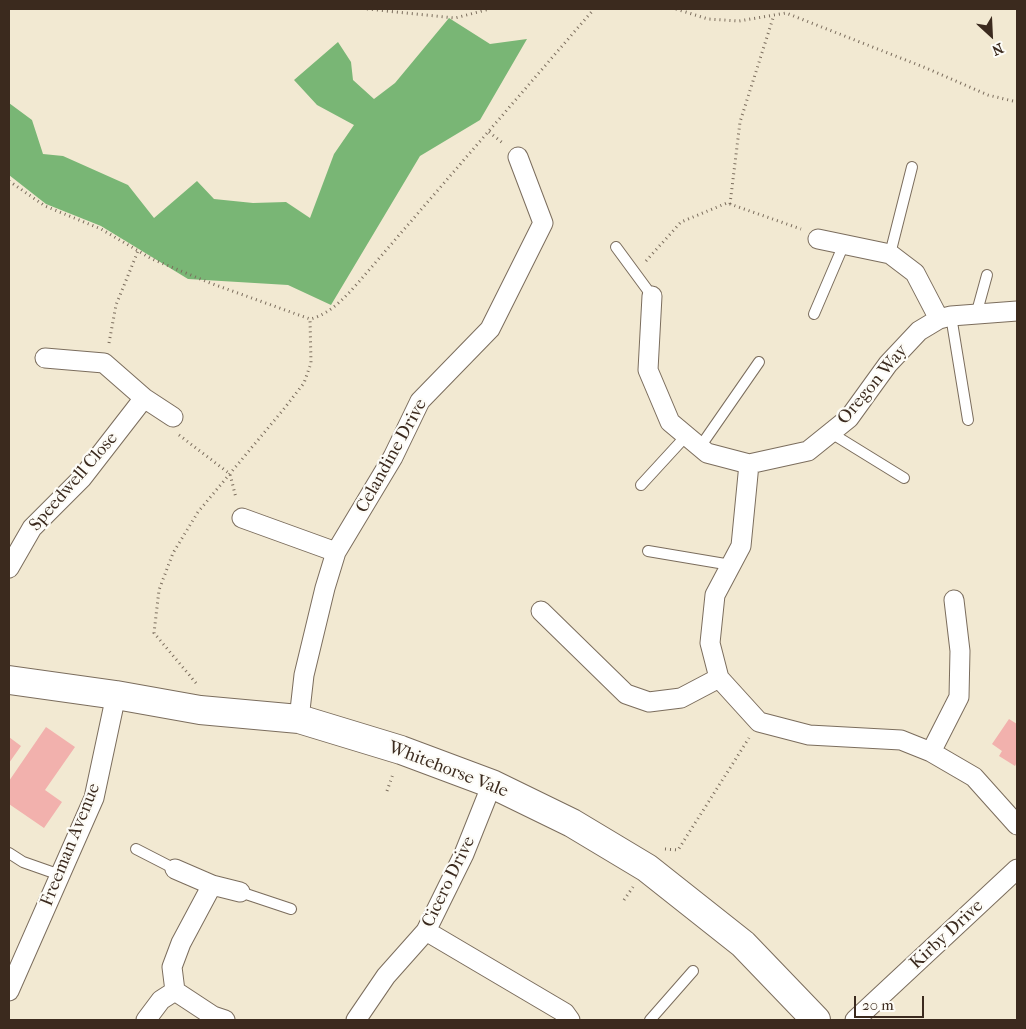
<!DOCTYPE html>
<html>
<head>
<meta charset="utf-8">
<style>
  body { margin:0 }
  #map { position:relative; width:1026px; height:1029px; overflow:hidden; background:#f2e9d2; font-family:"IM FELL French Canon",serif }
  canvas { display:block }
  .frame { position:absolute; inset:0; border:10px solid #3b2a1e; pointer-events:none }
  .north { position:absolute; left:966px; top:10px; width:50px; height:50px; -webkit-text-stroke:4px #fdfcf7; paint-order:stroke; rotate:155deg; font-size:14px; font-weight:700; line-height:20px; text-align:center; color:#3b2a1e }
  .north::after { content:''; display:block; margin:auto; width:18px; height:22px; background:#3b2a1e; clip-path:polygon(50% 0,100% 100%,50% 72%,0 100%) }
  .scale { position:absolute; left:854px; top:996px; width:70px; height:22px; box-sizing:border-box; border:2px solid #3b2a1e; border-top:0; padding-left:6px; font-size:15px; line-height:18px; white-space:nowrap; color:#3b2a1e; -webkit-text-stroke:4px #fdfcf7; paint-order:stroke }
</style>
</head>
<body>
<div id="map">
<canvas width="1026" height="1029"></canvas>
<div class="frame"></div>
<div class="north">N</div>
<div class="scale">20 m</div>
</div>
<script>
const context = document.querySelector('canvas').getContext('2d');
context.lineJoin = 'round';
function fillPath(path, color) { context.fillStyle = color; context.fill(path, 'evenodd'); }
function stroke(path, color, width, dash) { context.strokeStyle = color; context.lineWidth = width; context.lineCap = dash ? 'butt' : 'round'; context.setLineDash(dash || []); context.stroke(path); }
function drawText(font, color, halo, rows, align = 'center') {
  context.font = font + ' "IM FELL French Canon",serif'; context.lineWidth = 4.5; context.setLineDash([]); context.textBaseline = 'middle'; context.strokeStyle = halo; context.fillStyle = color; for (const [text, x, y, turn = 0] of rows) {
    context.save(); context.translate(x, y); context.rotate((+turn || 0) * Math.PI / 180); context.textAlign = isNaN(turn) ? turn : align; if (halo) context.strokeText(text, 0, 0); context.fillText(text, 0, 0); context.restore();
  }
}
fillPath(new Path2D(`
  M449,18L490,44L527,39L480,120L420,156L331,305L288,285L188,279L101,226L46,204L9,175V103L32,120L43,154L63,156L128,185L154,218L197,181L214,199L253,203L286,202L310,218L334,154L354,125L317,105L294,80L338,42L351,62L353,80L374,99L395,83Z`), '#79b675');
fillPath(new Path2D(`
  M1009,719L1017,724V762L1015,766L999,756L1002,751L992,744Z
  M46,727L75,747L45,790L62,802L44,828L9,804V781Z
  M9,737L21,746L9,763Z`), '#f2b1ad');
const lane = new Path2D(`
  M616,247L652,296
  M890,254L912,167
  M814,314L844,244
  M976,315L987,275
  M951,316L968,420
  M831,433L904,478
  M700,447L759,362
  M641,485L686,436
  M648,551L731,565
  M136,849L175,869
  M9,853L23,862L60,875
  M240,892L291,909
  M650,1020L693,971`);
const street = new Path2D(`
  M818,239L890,254L915,273L939,319
  M652,296L648,370L670,422L707,453L749,464L808,451L849,418L888,364L919,331L939,319L951,316L1017,311
  M45,358L104,363L144,398L173,417
  M749,464L741,546L715,595L710,643L719,678L759,722L809,735L901,740L931,752L974,777L1017,825
  M242,518L336,552
  M9,568L32,528L82,478L144,398
  M541,611L626,694L649,702L681,698L719,678
  M299,719L304,675L325,588L336,552L393,457L420,401L490,329L543,223L518,157
  M931,752L959,697L960,651L954,600
  M175,869L212,885L240,892
  M426,931L565,1013L570,1020
  M9,991L94,798L116,695
  M175,991L213,1016L225,1020
  M146,1020L161,1000L175,991L172,967L181,943L212,885
  M356,1020L386,976L426,931L464,854L492,784
  M855,1020L1017,869`);
const secondary = new Path2D(`
  M9,680L116,695L200,710L299,719L401,750L492,784L572,823L647,868L743,944L816,1020`);
stroke(lane, '#7b6d5d', 12);
stroke(street, '#7b6d5d', 21);
stroke(secondary, '#7b6d5d', 30);
stroke(new Path2D(`
  M367,9L455,18L490,9
  M676,9L708,19L739,21L786,13L926,68L988,95L1017,102
  M489,132L504,144
  M9,181L45,206L101,229L152,259L210,283L310,319C332,314 349,293 363,277L594,9
  M730,204L740,122L774,15
  M646,261L681,222L727,203L801,229
  M109,343L116,305L138,251
  M179,435L230,474L236,498
  M196,683L154,633L159,590L173,553L198,512L283,410L304,383L311,363L310,319
  M387,791L393,774
  M665,849L678,850L749,738
  M624,900L633,887`), '#7b6d5d', 3, [1, 4]);
stroke(lane, '#fff', 10);
stroke(street, '#fff', 19);
stroke(secondary, '#fff', 28);
drawText('18px', '#3b2a1e', '#fdfcf7', [
  ["Oregon Way",873,385,-50],
  ["Celandine Drive",392,456,-61],
  ["Speedwell Close",74,482,-49],
  ["Whitehorse Vale",448,770,21],
  ["Freeman Avenue",71,845,-68],
  ["Cicero Drive",449,882,-64],
  ["Kirby Drive",947,935,-43]
]);
</script>
</body>
</html>
